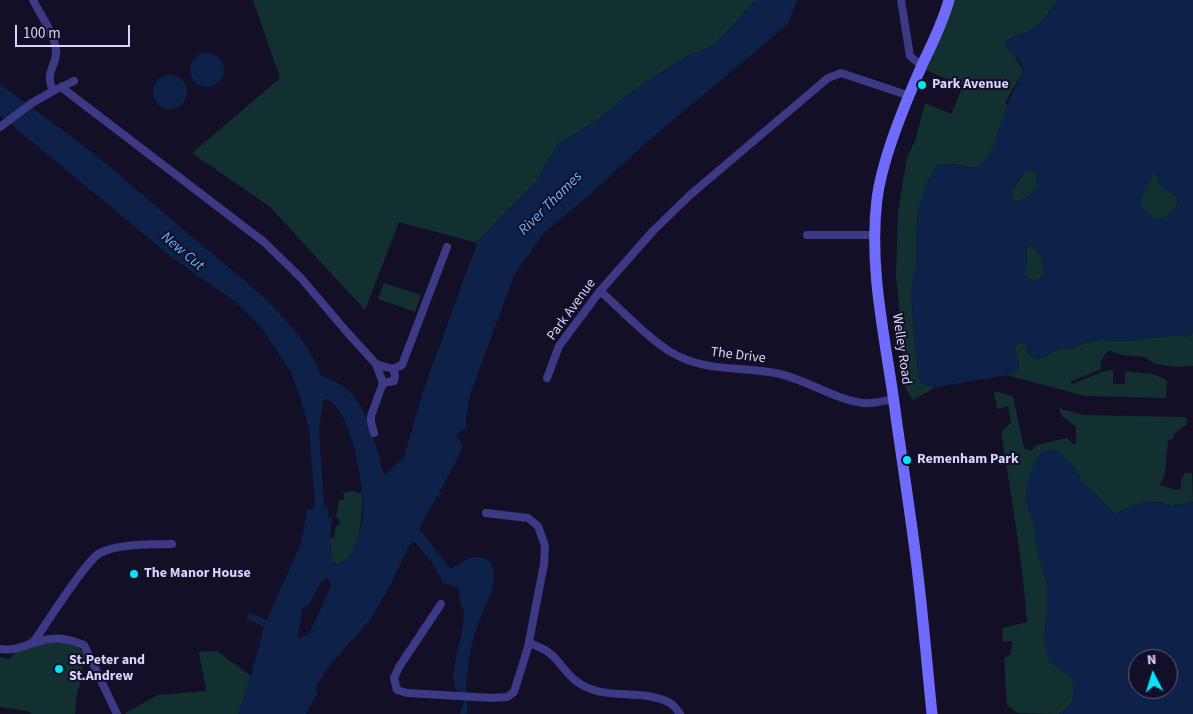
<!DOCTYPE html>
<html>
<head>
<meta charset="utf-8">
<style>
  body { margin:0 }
  #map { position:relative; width:1193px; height:714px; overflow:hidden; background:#130f26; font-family:"Source Sans 3",sans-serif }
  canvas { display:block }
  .north { position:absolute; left:1128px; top:649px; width:50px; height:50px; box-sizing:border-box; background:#130f26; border:1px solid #625e7d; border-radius:50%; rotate:355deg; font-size:14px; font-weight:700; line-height:20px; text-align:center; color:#d9d4ff }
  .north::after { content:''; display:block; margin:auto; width:18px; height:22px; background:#00e5ff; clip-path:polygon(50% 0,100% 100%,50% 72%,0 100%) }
  .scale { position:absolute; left:15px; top:25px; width:115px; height:22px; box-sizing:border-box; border:2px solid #d9d4ff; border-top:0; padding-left:6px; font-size:15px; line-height:18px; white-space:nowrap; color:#d9d4ff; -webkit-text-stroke:4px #130f26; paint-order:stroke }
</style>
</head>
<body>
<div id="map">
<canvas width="1193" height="714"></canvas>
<div class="north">N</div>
<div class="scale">100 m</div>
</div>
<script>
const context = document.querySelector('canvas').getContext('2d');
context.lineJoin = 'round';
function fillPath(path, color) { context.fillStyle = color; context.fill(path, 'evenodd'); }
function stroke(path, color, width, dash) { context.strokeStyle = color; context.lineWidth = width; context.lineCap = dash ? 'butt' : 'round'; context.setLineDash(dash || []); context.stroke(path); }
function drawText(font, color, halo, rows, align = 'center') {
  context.font = font + ' "Source Sans 3",sans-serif'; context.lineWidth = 4; context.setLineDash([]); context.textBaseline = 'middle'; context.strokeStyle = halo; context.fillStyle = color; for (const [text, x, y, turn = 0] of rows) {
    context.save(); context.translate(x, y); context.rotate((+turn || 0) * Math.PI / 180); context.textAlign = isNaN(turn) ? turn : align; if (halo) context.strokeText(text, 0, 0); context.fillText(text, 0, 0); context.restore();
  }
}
fillPath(new Path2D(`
  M253,0H756L714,45L682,59L630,93L596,121L558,144L536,182L503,214L477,243L399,222L365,310L270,207L192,153L280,78Z
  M949,0H1057C1050,12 1040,26 1027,32C1019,35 1012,36 1006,43L1005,41L1006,46L1013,52L1023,71L1005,103L1008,105L993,148L988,157L978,168L952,164L935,168L925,187L919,209L916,229V268L911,291L916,355L920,381L924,385L936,387L913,400L906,389L903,377L901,328L896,276L898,212L907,157L915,141L925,103L951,114L963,86L921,68Z
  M1026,170L1036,172L1038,186L1027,198L1018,201L1011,198L1012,191Z
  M1152,173L1159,178L1158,183L1178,198L1176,208L1165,218H1153L1142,208L1140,199L1151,179Z
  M1032,245L1041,255L1044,274L1035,282L1024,275L1027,261L1026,247Z
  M384,283L421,295L415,312L378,299Z
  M1193,331V366L1176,367L1155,364L1145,357L1121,355L1110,350C1104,354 1099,361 1101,369L1070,382L1072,384L1105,371L1113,370V384H1125V371C1138,373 1157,372 1167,381L1166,398L1085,396L1006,375C1026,372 1017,362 1015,348L1018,343L1025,344L1028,352L1036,359H1040L1059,349L1075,347L1085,343L1102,340L1130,341L1176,335L1189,337Z
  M994,391L1013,396L1024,448L1031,451L1036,445L1067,438L1073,444H1076V427L1063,417L1058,408L1084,415L1185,417L1187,420L1186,425L1175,433L1173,439L1168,440L1165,474L1160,485L1176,490L1181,489V480L1185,473H1192L1193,502L1171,506L1160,502L1140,503L1114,514L1095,493L1080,481V475L1025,499L1035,526L1036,545L1047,585V617L1044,637L1050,663C1056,666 1066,670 1070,676C1080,691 1073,706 1059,714L1018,713L1007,705L1004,658L1011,654L1012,641L1003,642L1002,628L1027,622C1022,557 1011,494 1001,432L1011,423L1008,406L997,409Z
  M356,491L358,493H362C363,510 360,569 334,563L331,555L330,538H334L336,526L339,525L340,521L336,516L339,500H344V493L342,492Z
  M30,637H68L79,647L89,660L82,662C84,675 82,679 78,690C76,697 76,706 75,714H33L27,711L0,707V657L9,659Z
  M217,651L251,676L238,714H124L158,695L206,691L199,652Z`), '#12302f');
fillPath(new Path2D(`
  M756,0H797L788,24L648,141L597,188L543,234L514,275L470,395L466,419V428L456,434L462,444V449L454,466L439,492L441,493L440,497L437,496L419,529L450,568H452C463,560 474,554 487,559C506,576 482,609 477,627C470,647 467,670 466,691C466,700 469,704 467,714H460L464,702L455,687L453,677L456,656L462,633L464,613L459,597V588L443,583L433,564L416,543L412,542L410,544L390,586L370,620L330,665L315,688L318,692L306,714H238L251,676L264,627L247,619L249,613L267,620L301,543L307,510L313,508L315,505L309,429L302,403L291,372L263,330L237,303L171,257L0,115V84C33,109 68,133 100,159C132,185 162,212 193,238C235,273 304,323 321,376C362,389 366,416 378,453C380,460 381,468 385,475L404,457L424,389L477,243L503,214L536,182L558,144L596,121L630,93L682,59L714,45ZM326,399C350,406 364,485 363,508C363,523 359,535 353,549C350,558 345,565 334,563C328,548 330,533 332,517L329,518L328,509L324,505L319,429L323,401ZM328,578L331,586L310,632L305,636L297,639L303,608L309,605L322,580Z
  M1057,0H1193V331L1189,337L1176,335L1130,341L1102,340L1085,343L1075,347L1059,349L1040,359L1031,357L1025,344L1019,343L1015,348C1016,357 1023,367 1014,374L936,387L924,385L920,381L916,355L911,291L916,268V229L921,200L925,187L935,168L938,164H952L978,168L988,157L993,148L1010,98L1023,71C1021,61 1017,54 1007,49L1006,43C1012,36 1019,35 1027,32C1040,26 1050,12 1057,0ZM1026,170L1036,173L1037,176L1035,180L1038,186L1027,198L1018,201L1011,198L1012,191ZM1152,174L1159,178L1158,183L1178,198L1176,208L1165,218H1153C1129,196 1147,197 1152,174ZM1031,245L1041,255L1044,274L1035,282L1024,275L1027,261L1026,247Z
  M190 70a17 17 0 1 1 34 0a17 17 0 1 1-34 0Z
  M153 92a17 17 0 1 1 34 0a17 17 0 1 1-34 0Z
  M1053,449L1060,453L1077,470L1081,481L1095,493L1114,514C1124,511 1135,503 1147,501C1155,500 1162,504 1170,506C1178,507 1185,502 1193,502V714H1059L1072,702L1074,692L1073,685L1069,675L1050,663L1046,651L1044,637L1047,617V585L1036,545L1035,526L1025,499L1026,491L1034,463L1039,455L1044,451ZM1138,659H1168V689H1138Z`), '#0c2248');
stroke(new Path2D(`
  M33,0C40,14 55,35 56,50C57,68 44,69 53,91
  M901,0L910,56L922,66
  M61,87L264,242L301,278L346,331L376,364L393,369L402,365L447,247
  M0,127L32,103L53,91L74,81
  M807,235H875
  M600,291C623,311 644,335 669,351C706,374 742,365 780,374C809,381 834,399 863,403C872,404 884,401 893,399
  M547,378L559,346L600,291L653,231L690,195L828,78L841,73L910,96
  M383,383L394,381L395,375L393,369
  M374,433L371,422V416L383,383L376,364
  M441,604L399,667L394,678L397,690L407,693L493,698L507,697L514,692L528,647L544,564L545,546L538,526L528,518L486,513
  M33,643C44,627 87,559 100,553C122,543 148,545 172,544
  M529,643C538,646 546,649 553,656C569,673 572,684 597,691C620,697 648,691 670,703C674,705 677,710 680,714
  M0,649C18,652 32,641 50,639C62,637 73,641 84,645L117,714`), '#3d3a85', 8);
stroke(new Path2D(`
  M932,714C927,665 923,616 917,567C911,517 903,467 896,417C887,345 868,272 877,199C882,158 906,101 923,63C933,42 943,22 949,0`), '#6f6bff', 11);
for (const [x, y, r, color] of [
  [922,85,5,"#00e5ff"],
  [907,460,5,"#00e5ff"],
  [134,574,5,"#00e5ff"],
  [59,669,5,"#00e5ff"]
]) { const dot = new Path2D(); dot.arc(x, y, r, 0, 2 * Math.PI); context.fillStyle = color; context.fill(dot); stroke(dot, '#130f26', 2); }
drawText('bold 14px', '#d9d4ff', '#130f26', [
  ["Park Avenue",932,85],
  ["Remenham Park",917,460],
  ["The Manor House",144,574],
  ["St.Peter and",69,661],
  ["St.Andrew",69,677]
], 'left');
drawText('14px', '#d9d4ff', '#130f26', [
  ["Park Avenue",572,310,-54],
  ["Welley Road",901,349,82],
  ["The Drive",738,356,7]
]);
drawText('italic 15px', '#62b6ff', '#130f26', [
  ["River Thames",551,204,-45],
  ["New Cut",182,252,40]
]);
</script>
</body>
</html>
